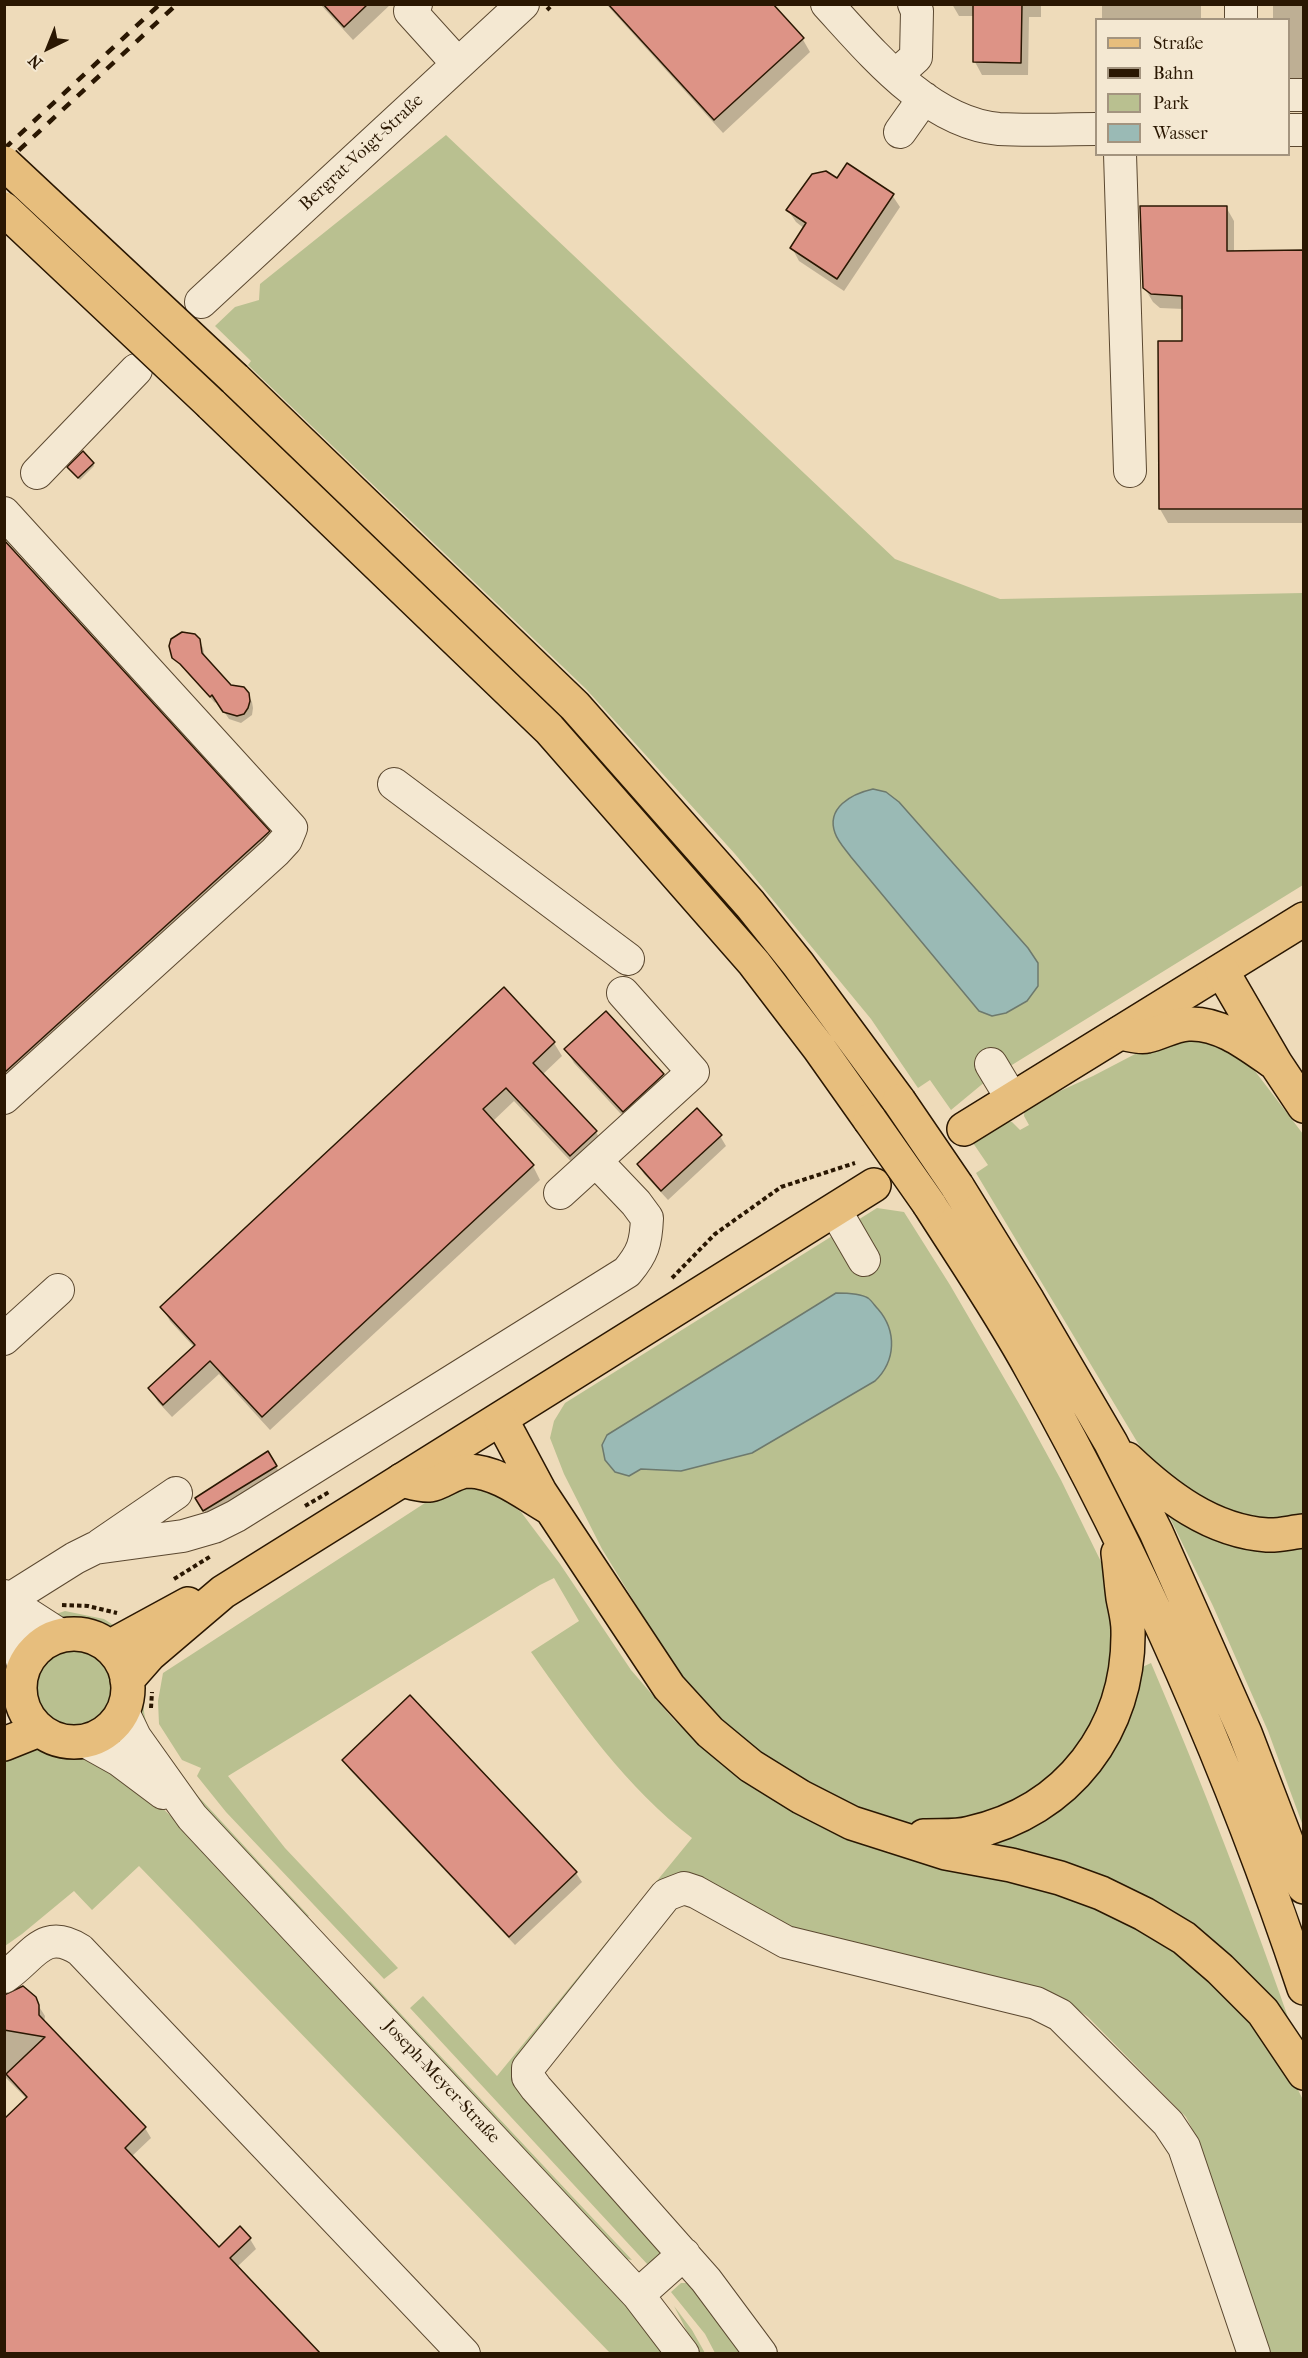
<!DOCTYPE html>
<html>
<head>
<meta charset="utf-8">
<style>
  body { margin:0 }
  #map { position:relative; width:1308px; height:2358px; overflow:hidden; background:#eedbba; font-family:"IM FELL French Canon",serif }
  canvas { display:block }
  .frame { position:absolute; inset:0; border:6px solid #2a1702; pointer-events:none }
  .legend { position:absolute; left:1095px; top:18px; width:195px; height:138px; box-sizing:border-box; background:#f4e8d2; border:2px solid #a3947f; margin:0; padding:8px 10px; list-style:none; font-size:18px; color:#2a1702 }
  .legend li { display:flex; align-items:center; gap:12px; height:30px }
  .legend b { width:30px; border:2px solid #a3947f }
  .north { position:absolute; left:18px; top:18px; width:60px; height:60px; -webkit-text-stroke:4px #f4e8d2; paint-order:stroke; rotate:223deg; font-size:16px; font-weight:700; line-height:24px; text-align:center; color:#2a1702 }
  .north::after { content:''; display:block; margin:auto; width:21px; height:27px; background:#2a1702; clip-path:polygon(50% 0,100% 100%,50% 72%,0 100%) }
</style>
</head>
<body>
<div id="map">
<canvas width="1308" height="2358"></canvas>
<div class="frame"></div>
<ul class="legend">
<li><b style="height:8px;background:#e7be7d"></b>Straße</li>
<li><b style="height:8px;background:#2a1702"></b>Bahn</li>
<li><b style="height:16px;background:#b9c090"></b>Park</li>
<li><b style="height:16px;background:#9abab5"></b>Wasser</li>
</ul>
<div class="north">N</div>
</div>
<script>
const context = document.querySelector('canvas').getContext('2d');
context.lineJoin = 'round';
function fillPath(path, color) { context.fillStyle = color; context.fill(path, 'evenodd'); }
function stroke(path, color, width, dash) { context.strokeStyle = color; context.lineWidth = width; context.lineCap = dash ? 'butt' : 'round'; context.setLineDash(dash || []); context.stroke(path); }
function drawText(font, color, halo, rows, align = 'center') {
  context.font = font + ' "IM FELL French Canon",serif'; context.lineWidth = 5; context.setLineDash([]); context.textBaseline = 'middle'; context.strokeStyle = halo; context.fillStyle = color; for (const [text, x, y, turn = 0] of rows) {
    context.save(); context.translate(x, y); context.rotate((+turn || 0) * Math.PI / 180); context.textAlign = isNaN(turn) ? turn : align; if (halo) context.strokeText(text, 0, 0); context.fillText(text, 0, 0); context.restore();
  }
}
fillPath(new Path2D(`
  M446,135L895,559L1000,599L1303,593V885L986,1081L951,1110L930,1080L918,1088L871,1019L735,854L586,689L248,365L251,361L215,326L235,307L259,300L260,284Z
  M1205,1037L1245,1058L1303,1134V1522L1222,1517L1148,1460L976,1173L988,1165L971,1140L1004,1120L1012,1122L1020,1130L1029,1125L1024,1116L1025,1107L1093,1076L1162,1040Z
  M877,1208L904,1212L950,1285L1025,1414L1061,1480L1106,1572L1116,1666L1083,1750L1020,1805L934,1826L905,1823L876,1815L804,1782L747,1743L726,1725L696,1693L671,1662L602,1549L564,1474L550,1438L554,1421L565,1403Z
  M486,1487L521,1512L560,1564L631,1670L674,1720L737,1777L799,1816L875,1848L1044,1884L1138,1923L1216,1981L1286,2065L1303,2100V2353H1270L1199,2142L1186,2117L1088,2017L1070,2004L790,1931L692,1877L666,1878L515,2066L662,2241L661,2255L649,2266L410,2008L423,1996L497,2076L692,1838C626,1787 579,1720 531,1652L579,1621L554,1578L540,1585L228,1776L285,1848L398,1968L384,1979L226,1812L197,1776L201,1768L182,1760L159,1724L158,1701L163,1673L445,1490Z
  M1171,1510L1303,1545V1826L1268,1731L1213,1606L1168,1514Z
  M65,1611L104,1619L118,1628L99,1634L80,1628H68L53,1615Z
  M35 1690a39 39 0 1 1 78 0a39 39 0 1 1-78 0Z
  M1151,1663C1204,1787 1252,1913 1296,2040L1228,1960L970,1846L1030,1825L1138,1669Z
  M148,1674C144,1694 140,1712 150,1730L197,1795L309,1916L303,1920L179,1783L134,1703L139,1687Z
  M36,1748L65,1757L83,1755L148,1794L183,1828L621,2298L663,2353H610L139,1866L92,1910L74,1891L22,1934L5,1946L4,1754Z
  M370,1981L632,2260L621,2258L366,1986Z
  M681,2283H686L700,2296L742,2353H715L705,2334L671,2292Z
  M674,2306L692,2330L705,2353H698Z`), '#b9c090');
const water = new Path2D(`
  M873,789L886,792L899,802L1028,948L1038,963V986L1027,1001L1006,1013L992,1016L979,1011L851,857C846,850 838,842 835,833C826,808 851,794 873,789Z
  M836,1293C845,1293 860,1293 868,1298C872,1301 875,1306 878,1309C897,1331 896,1361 875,1381L752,1453L681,1471L641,1469L629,1476L615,1472L605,1460L602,1445L607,1435Z`);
fillPath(water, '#9abab5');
stroke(water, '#6d796d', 1.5);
fillPath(new Path2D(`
  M320,4H391L353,40Z
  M606,4H771L802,38L810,52L723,133Z
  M952,4H1041V17H1029L1028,75H982L975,62V16H959Z
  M1102,4H1201V20H1102Z
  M1273,4H1304V89H1288V20H1273Z
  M837,180L892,195L900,207L844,291L799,261L792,248L805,229L796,222L788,210Z
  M1226,207L1234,221V252L1304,251V523H1168L1160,509L1184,342V309L1160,308L1153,302L1144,287Z
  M93,464L94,466L80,480L71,470Z
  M4,545L268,832L274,842L4,1089Z
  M199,640L203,648L205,658L230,686L247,694L252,702L253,708L252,715L241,723L229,719L217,701L215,703L175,659Z
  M554,1043L562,1056L542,1075L596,1132L604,1146L578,1169L514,1101L492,1122L533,1166L540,1180L270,1430L219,1374L172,1417L158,1402L150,1388L194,1347L170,1321L162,1307Z
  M566,1049L663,1075L671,1089L631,1125L574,1063Z
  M720,1136L726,1146L668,1200L644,1174L638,1164Z
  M268,1453L280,1473L208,1517L197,1498Z
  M410,1697L576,1873L582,1882L515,1945L349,1769L344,1760Z
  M22,1988L29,1991L45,2016L44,2023L145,2128L151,2138L131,2157L219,2249L250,2239L256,2249L237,2267L27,2099L4,2076V1996Z`), '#0003');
const building = new Path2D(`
  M323,4H368L344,27Z
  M608,4H773L804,38L714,120Z
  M973,4H1022L1021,63L973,62Z
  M847,163L894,194L837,279L790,248L806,223L786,210L812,174L826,171L837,178Z
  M1140,206H1227V251L1304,250V509H1159L1158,341H1182V296L1151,294L1143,288Z
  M83,451L94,463L78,478L67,467Z
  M4,540L270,831L4,1073Z
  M182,632L195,634L200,639L202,653L231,685L244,687L249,693L250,701L248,708L244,714L237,716L223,712L212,695L210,697L180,664L172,658L169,646L171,639Z
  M504,987L555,1042L533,1063L597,1131L570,1156L506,1088L483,1109L534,1165L262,1417L210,1361L163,1405L148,1388L195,1345L160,1307Z
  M606,1011L664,1074L623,1112L564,1049Z
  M697,1108L722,1135L661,1191L637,1164Z
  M268,1451L277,1466L203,1511L195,1498Z
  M410,1695L577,1872L509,1937L342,1760Z
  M23,1986L36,1997L39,2005V2015L146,2127L125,2148L219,2247L240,2226L251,2238L230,2258L321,2354H4V2119L27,2097L6,2074L45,2037L4,2030V1995Z`);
fillPath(building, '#dd9386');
stroke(building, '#2a1702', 1.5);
const minor = new Path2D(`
  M416,4L410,11L458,64
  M827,4C872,53 929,123 999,129C1031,131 1064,129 1096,129
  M1241,4V20
  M896,75L916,57L917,11L914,4
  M1288,95H1304
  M1288,130H1304
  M900,132L924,98
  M1120,154L1130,471
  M201,302L523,4
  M37,473L136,370
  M4,513L291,828L286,840L275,852L4,1098
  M394,784L628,959
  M991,1064L1012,1099
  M560,1193L693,1072L623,993
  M835,1210L864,1260
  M4,1339L58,1290
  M100,1545L176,1493
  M4,1596L12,1604L60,1635
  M8,1600L75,1558L95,1548L183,1536L214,1527L236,1516L627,1272C643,1253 646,1243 647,1218L636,1203L596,1161
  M12,1604L23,1667
  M123,1712L135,1737L192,1817L638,2295L683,2354
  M85,1741L119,1760L163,1793
  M4,1977C33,1958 43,1926 80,1950L464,2354
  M638,2295L684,2254
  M761,2354L706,2280L536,2088L528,2077V2068L666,1895L684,1888L696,1892L786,1942L1036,2003L1060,2015L1168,2123L1184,2147L1254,2354`);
const major = new Path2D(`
  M964,1129L1304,919
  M20 1688a54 54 0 1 1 108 0a54 54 0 1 1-108 0Z
  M109,1647L188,1604
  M127,1680L149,1655L223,1592L874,1185
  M4,1744L39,1730`);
const highway = new Path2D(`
  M235,379L575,706L750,904L798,964L899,1101
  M211,404L549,729L754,963L819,1048L870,1120
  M1222,971L1276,1064L1304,1106
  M1120,1033C1128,1034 1139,1038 1147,1036C1161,1033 1173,1025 1188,1024C1221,1022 1250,1046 1276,1064
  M957,1186L1028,1301L1111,1443L1156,1532L1245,1733L1304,1887
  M929,1204C964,1259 1001,1313 1032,1370C1142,1567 1233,1774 1304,1988
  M501,1419L540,1492L669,1687L710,1732L751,1766L801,1797L852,1823L946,1853L1011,1865L1060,1878L1101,1893L1144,1914L1184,1938L1220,1969L1263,2012L1304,2073
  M1127,1459C1166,1496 1211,1531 1267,1535C1278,1536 1292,1532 1304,1531
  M402,1480C410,1482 422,1486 430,1485C443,1483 454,1471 469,1471C498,1472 524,1493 548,1507
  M924,1836C939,1835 956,1837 970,1833C1068,1811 1130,1730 1128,1630C1128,1619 1125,1609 1123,1598C1121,1583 1120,1568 1118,1553`);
stroke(minor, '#5b4830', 34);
stroke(major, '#2a1702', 36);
stroke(highway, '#2a1702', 36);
stroke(new Path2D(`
  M547,10L553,4
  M672,1278L715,1234L781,1187L855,1163
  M305,1506L329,1492
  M174,1579L211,1556
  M62,1605L88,1606L117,1613
  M151,1708L152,1692`), '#2a1702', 4, [4.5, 3]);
stroke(minor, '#f4e8d2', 32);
stroke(major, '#e7be7d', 33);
stroke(highway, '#e7be7d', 33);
stroke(new Path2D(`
  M4,149L160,4
  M4,164L177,4`), '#2a1702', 4.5, [10, 10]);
const highwayBridge = new Path2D(`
  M4,163L235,379
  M4,209L211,404
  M899,1101L957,1186
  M870,1120L929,1204`);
stroke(highwayBridge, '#2a1702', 36, []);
stroke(highwayBridge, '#e7be7d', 33);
drawText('18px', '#2a1702', '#f4e8d2', [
  ["Bergrat-Voigt-Straße",362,153,-43],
  ["Joseph-Meyer-Straße",441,2082,47]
]);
</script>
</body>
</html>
